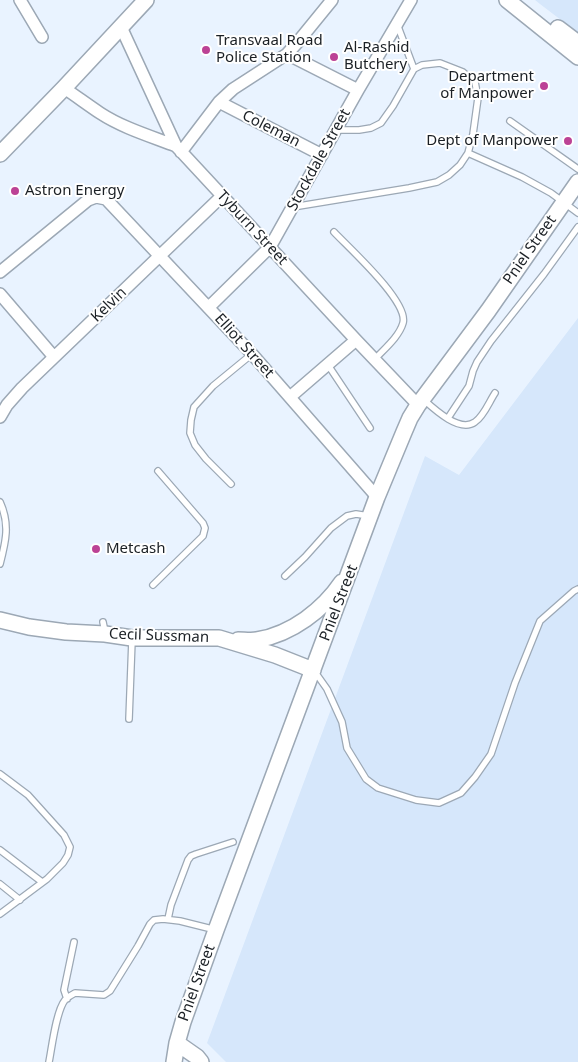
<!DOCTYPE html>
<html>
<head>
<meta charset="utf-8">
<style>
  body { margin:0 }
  canvas { display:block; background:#e9f3ff }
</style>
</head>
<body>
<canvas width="578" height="1062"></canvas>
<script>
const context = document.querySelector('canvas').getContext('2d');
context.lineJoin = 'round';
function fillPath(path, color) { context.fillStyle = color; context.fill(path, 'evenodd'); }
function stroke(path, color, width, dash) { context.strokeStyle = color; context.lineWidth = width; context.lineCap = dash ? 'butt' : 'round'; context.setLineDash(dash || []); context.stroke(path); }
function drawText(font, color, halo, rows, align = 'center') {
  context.font = font + ' "Noto Sans",sans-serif'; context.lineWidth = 4; context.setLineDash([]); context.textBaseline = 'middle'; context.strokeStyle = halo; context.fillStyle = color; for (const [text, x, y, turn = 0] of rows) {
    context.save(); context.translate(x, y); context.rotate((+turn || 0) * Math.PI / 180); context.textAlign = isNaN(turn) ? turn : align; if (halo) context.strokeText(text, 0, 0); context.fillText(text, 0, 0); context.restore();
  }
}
fillPath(new Path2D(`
  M535,0H578V33L540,4Z
  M578,318V1062H226L207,1043L425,456L459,475Z`), '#d6e7fb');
const lane = new Path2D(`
  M397,24L414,69
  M510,121L578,169
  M468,153L522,177L551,193L578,213
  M293,207L409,188L437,182L449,175L460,165L468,153L473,134L478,98L475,82L463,72L440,63L422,65L414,69L393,106L381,123L371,128L359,130H336
  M334,232C349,248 409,302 403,323C399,337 384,349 375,359
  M328,365L370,428
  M424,400C435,410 460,433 475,422C484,416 489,402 495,393
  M448,418L469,386L473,371L477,362L491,341L544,274L578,227
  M231,484L206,459L195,445L190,433L191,420L194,407L213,386L252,354
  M0,502C10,524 6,541 0,564
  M285,576L305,557L331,528L347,516L356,514L369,516
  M153,585L203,536L205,528L203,523L158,471
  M103,622L105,632
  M315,672L327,689L342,722L347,748L366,779L378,788L416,800L439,803L461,793L475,777L491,754L515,683L540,621L574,591L578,589
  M129,719L132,640
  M0,774L28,795L64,835L70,847L68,855L63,863L47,879L0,914
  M0,850L42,882
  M0,884L20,900
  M168,919L171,905L188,860L191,856L196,854L233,842
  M67,999L64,990L74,942
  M49,1062C52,1047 56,1011 65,1000C68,997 71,995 75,993L104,995L110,991L138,946L150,924L154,920L163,919L180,921L216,930`);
const street = new Path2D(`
  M20,0L42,37
  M121,27L176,146L356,340L418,405
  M287,54L358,90
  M64,88C76,96 88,105 100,113C123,128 150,136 176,146
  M219,102L322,155
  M181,152L219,102L233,89L287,54L297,43L332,0
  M0,272L88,200L96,197L106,199L252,354L377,497
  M0,294L54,357
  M209,307L270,247L358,90L411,0
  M290,397L356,340
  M0,417L7,405L22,388L222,196`);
const secondary = new Path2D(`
  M507,0L578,57
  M558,28L578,43
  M0,154L64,88L146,0
  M0,620L29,627L66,632L105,634L132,638H219L275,655L313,670
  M238,640C244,640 251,641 257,640C292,634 323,610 342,582
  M177,1043L197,1057L201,1062
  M174,1062L177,1043L183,1022L216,930L377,497L404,432L410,418L418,405L488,311L578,182`);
stroke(lane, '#9ca8b5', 8);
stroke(street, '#9ca8b5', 14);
stroke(secondary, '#9ca8b5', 18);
stroke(lane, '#fff', 5.5);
stroke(street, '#fff', 11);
stroke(secondary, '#fff', 15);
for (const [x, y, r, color] of [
  [206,50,5,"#bc4295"],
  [334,57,5,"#bc4295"],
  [544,86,5,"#bc4295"],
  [568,141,5,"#bc4295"],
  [15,191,5,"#bc4295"],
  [96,549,5,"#bc4295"]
]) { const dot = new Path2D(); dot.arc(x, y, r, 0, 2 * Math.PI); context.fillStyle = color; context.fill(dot); stroke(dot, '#fff', 2); }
drawText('15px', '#1b2025', '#fff', [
  ["Transvaal Road",216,41],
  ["Police Station",216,58],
  ["Al-Rashid",344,48],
  ["Butchery",344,65],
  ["Department",534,77,"right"],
  ["of Manpower",534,94,"right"],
  ["Dept of Manpower",558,141,"right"],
  ["Astron Energy",25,191],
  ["Metcash",106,549]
], 'left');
drawText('15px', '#1b2025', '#fff', [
  ["Coleman",271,129,27],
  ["Stockdale Street",319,160,-61],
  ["Tyburn Street",252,228,47],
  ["Pniel Street",530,250,-55],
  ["Kelvin",109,305,-44],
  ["Elliot Street",244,346,48],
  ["Pniel Street",339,603,-69],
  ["Cecil Sussman",159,636,2],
  ["Pniel Street",197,983,-70]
]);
</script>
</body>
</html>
